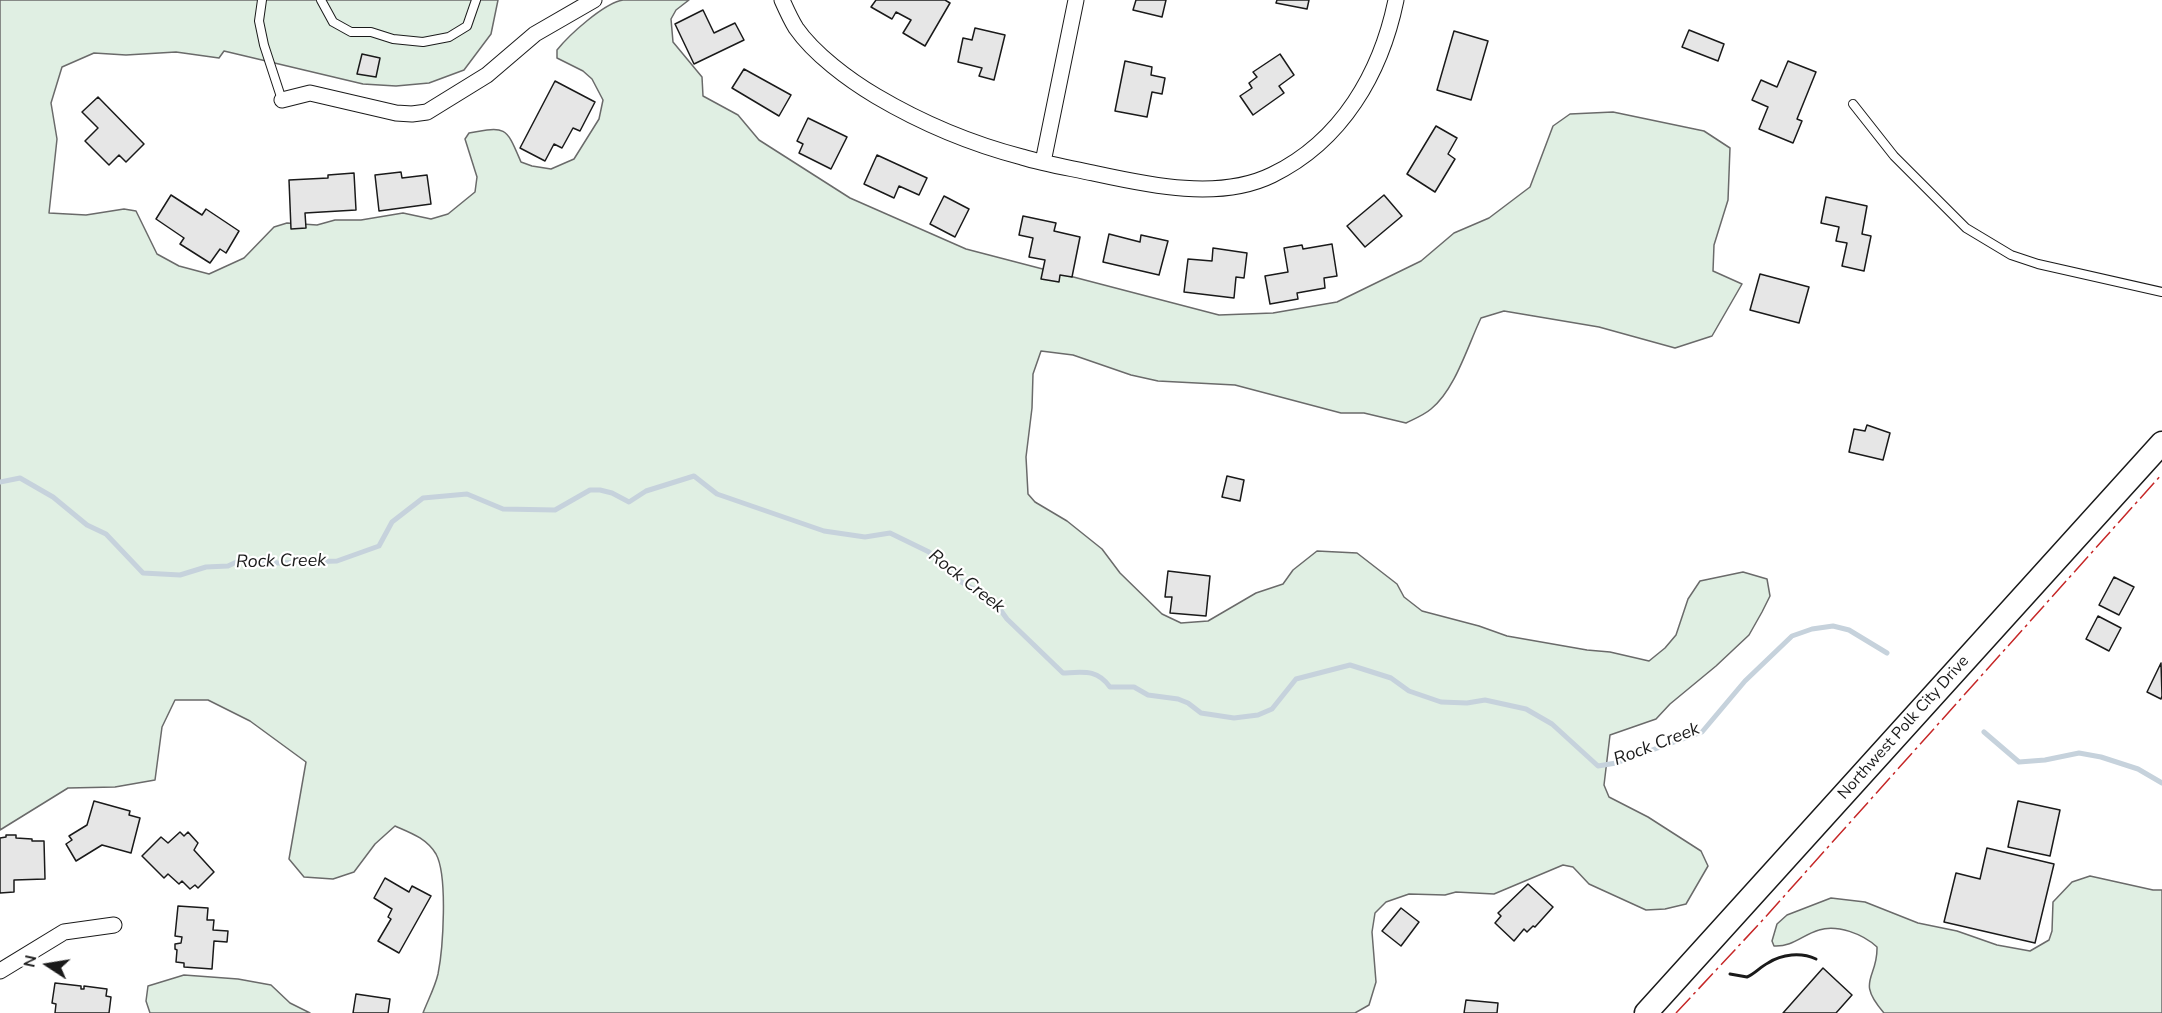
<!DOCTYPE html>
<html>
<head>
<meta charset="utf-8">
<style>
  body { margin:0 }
  #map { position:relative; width:2162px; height:1013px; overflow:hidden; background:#fff; font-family:"Nunito Sans",sans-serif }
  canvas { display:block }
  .north { position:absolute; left:18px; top:935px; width:60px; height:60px; -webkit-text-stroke:4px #fff; paint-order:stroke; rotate:282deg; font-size:16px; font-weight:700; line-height:24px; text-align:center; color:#1a1a1a }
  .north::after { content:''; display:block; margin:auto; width:21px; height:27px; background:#1a1a1a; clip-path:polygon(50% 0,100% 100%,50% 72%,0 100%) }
</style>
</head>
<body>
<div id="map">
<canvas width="2162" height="1013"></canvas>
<div class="north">N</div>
</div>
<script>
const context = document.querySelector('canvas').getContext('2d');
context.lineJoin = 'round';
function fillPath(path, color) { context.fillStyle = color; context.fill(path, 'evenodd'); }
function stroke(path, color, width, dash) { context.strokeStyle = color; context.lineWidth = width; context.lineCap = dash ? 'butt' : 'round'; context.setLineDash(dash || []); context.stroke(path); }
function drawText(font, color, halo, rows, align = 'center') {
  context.font = font + ' "Nunito Sans",sans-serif'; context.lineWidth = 4.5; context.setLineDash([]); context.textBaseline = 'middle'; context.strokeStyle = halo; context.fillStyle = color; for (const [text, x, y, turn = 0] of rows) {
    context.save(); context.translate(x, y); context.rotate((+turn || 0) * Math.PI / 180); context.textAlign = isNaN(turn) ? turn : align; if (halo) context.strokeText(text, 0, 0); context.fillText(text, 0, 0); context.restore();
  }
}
const green = new Path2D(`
  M0,0H498L491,34L464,70L429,83L396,86L363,84L224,51L219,58L176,52L126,55L94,53L62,67L51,103L57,139L49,213L86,215L124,209L136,211L157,254L179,266L209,274L244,258L274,227L287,223L317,225L335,220H361L403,213L431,219L448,214L475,192L477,177L465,139L469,133C507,126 506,127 521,162L532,166L551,169L574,159L599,119L603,100L592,79L583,71L557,58V50C569,35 604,3 623,0C641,0 670,0 689,0L676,10L671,19L673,42L702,77L703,96L738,115L759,140L850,198L966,249L1219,315L1273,313L1337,302L1421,261L1454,233L1489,218L1530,187L1553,126L1570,114L1613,112L1704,131L1730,148L1728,200L1714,245L1713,271L1742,284L1712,336L1675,348L1599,327L1504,311L1481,318C1468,345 1455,390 1431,409C1424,415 1414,419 1406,423L1364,413H1341L1235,385L1158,381L1131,375L1073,355L1041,351L1033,374L1032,408L1026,457L1028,494L1035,502L1067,521L1102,549L1120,573L1162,614L1181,623L1208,621L1256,593L1283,584L1293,570L1317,551L1357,553L1397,584L1404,597L1422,611L1479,626L1507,636L1587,650L1610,652L1649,661L1665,648L1676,635L1688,599L1700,581L1743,572L1767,579L1770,596L1762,612L1749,635L1716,666L1670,704L1656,719L1610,735L1604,785L1609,797L1648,817L1701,851L1708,866L1686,904L1665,909L1646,910L1589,884L1573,867L1563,865L1494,894L1456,892L1445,895L1409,894L1386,902L1375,913L1372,932L1376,982L1369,1005L1355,1013H423C428,1000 435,987 438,974C443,949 448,876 436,854C426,838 411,833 395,826L375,844L354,872L333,879L304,877L289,859L306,762L250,721L208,700H175L162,727L155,780L115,787L68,788L0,830Z
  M2090,876L2153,890H2162V1013H1884C1855,980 1878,979 1877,947C1863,934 1837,924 1819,930C1802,935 1793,947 1774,946L1772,941L1777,924L1787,915L1831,898L1865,902L1918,923L1957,931L1997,945L2030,951L2049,940L2052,931L2053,902L2072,882Z
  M184,975L238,979L271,985L290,1003L310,1013H150L146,1001L148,986Z`);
fillPath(green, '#e0efe3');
stroke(green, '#6a6a6a', 1.5);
stroke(new Path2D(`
  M0,482L20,478L53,497L87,525L106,534L143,573L180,575L206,567L228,566L243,559L278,563L337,561L379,546L392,522L423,498L467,494L503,509L555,510L590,490H600L612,493L629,502L646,491L694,476L717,494L824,531L865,537L890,533L929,552L958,580L994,601L1007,619L1063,673C1084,672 1097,669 1110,687H1134L1148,695L1178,699L1188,703L1201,713L1234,718L1258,715L1272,709L1296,679L1350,665L1391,678L1409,691L1441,702L1467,703L1485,700L1526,709L1552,724L1598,766L1616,763L1702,732L1745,681L1792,636L1812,629L1833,626L1849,630L1887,653
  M1984,732L2019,762L2045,760L2079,753L2101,757L2138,769L2162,783`), '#c6d2dc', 5);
const building = new Path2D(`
  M876,0H945L950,3L925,46L903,33L911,20L896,12L892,19L871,7Z
  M1136,0H1166L1162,17L1133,10Z
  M1277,0H1309L1307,9L1276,3Z
  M703,10L714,33L735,23L744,40L694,64L675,24Z
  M975,28L1005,35L994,80L979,76L982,68L958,62L963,38L972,40Z
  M1689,30L1724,44L1718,61L1682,47Z
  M1454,31L1488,41L1471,100L1437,90Z
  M362,54L380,58L376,77L357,74Z
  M1280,54L1294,75L1279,86L1284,93L1253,115L1240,96L1252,88L1249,83L1257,77L1253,72Z
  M1125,61L1152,67L1151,75L1165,78L1162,94L1152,92L1147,117L1115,111Z
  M1788,61L1816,72L1797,119L1802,121L1793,143L1759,129L1768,107L1752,100L1761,80L1777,87Z
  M744,69L791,95L779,116L732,88Z
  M555,81L595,102L580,131L573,128L562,148L554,144L545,161L520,148Z
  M98,97L144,144L126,162L119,155L109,165L85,141L98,128L82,112Z
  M808,118L847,137L831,169L799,153L803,144L797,141Z
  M1436,126L1457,138L1448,154L1455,159L1435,192L1407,174Z
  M877,155L927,178L919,195L899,186L894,198L864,184Z
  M401,172L402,178L427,175L431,204L379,211L375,175Z
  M354,173L356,210L305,213L306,228L291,229L289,180L328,178V175Z
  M171,195L202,215L206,209L239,231L226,253L220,249L210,263L180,244L184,238L156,219Z
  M1384,195L1402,216L1365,247L1347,226Z
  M944,196L969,209L955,237L930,224Z
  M1826,197L1867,206L1862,234L1871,236L1864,271L1842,266L1847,243L1836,241L1839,227L1821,223Z
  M1023,216L1056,223L1054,231L1080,237L1072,277L1060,275L1059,282L1041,279L1045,260L1029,257L1033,238L1019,235Z
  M1109,234L1140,242L1141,235L1168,241L1159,275L1103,262Z
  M1332,244L1337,276L1324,278L1325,288L1297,293L1298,299L1270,304L1265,276L1288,272L1284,248L1302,245L1303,249Z
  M1213,248L1247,253L1244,278L1236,277L1234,298L1184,292L1188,259L1212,261Z
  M1760,274L1809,287L1799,323L1750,310Z
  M1867,425L1890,433L1883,460L1849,452L1854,429L1865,431Z
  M1227,476L1244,480L1240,501L1222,497Z
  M1168,571L1210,576L1206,616L1170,613L1172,597H1165Z
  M2114,577L2134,587L2119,615L2099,605Z
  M2098,616L2121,628L2109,651L2086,639Z
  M2161,663L2162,696L2161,699L2147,692Z
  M94,801L130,811L129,815L140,818L131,853L102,845L76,861L66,844L72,840L69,836L87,825Z
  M2018,801L2060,810L2050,856L2008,847Z
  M180,832L184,836L188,832L198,843L194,850L214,872L198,888L195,885L190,889L182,881L179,884L168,874L164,878L142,856L161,837L168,843Z
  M6,835H16V838L32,839V841H44L45,879L14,880V892L0,893V838L6,837Z
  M1987,848L2054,864L2035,943L1944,922L1956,873L1980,879Z
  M385,878L409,892L412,886L431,896L399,953L378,941L391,919L388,917L392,909L374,898Z
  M1528,884L1553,907L1535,927L1533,926L1527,932L1524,929L1514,941L1495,923L1501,916L1498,913Z
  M178,906L208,908L207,920H214L213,930L228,931L227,942L214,941L212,969L184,967V963L176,962L177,950L175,949V944L181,943L182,937L175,936Z
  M1401,908L1419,922L1401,946L1382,931Z
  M1823,968L1852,995L1836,1013H1783Z
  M55,983L81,986V989H84V986L107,989L106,996L111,997L109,1013H55L56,1004L52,1003Z
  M356,994L390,999L388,1013H353Z
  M1466,1000L1498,1003L1497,1013H1464Z`);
fillPath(building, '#e6e6e6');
stroke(building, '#1a1a1a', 1.5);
const lane = new Path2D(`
  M262,0L259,21L264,45L282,100
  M321,0L333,22L351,32H371L393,39L423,42L449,37L467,26L476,0
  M1853,104L1894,156L1966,228L2011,255L2038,264L2162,292`);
const street = new Path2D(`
  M782,0C786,9 791,20 796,28C814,54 849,80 876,96C920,122 972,144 1022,157C1045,164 1070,168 1093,173C1148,185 1219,201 1272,175C1342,141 1381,73 1396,0
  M282,100L310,93L396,113L412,114L427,112L487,75L535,34L594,0
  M1043,162L1076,0
  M0,971L64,932L114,925`);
const secondary = new Path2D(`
  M1646,1013L2162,443`);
stroke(lane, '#1a1a1a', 10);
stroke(street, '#1a1a1a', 17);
stroke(secondary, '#1a1a1a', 25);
stroke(lane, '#fff', 8);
stroke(street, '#fff', 15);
stroke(secondary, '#fff', 22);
stroke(new Path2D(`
  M1730,974L1747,977C1755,974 1760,967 1768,963C1782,954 1801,952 1816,959`), '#1a1a1a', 3);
stroke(new Path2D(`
  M1676,1013L1760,923L2162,474`), '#c62828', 1.5, [21, 4.5, 3, 4.5]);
drawText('16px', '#1a1a1a', '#fff', [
  ["Northwest Polk City Drive",1904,728,-48]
]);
drawText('italic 18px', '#1a1a1a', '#fff', [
  ["Rock Creek",281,562,-1],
  ["Rock Creek",966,582,38],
  ["Rock Creek",1657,745,-21]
]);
</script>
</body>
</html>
